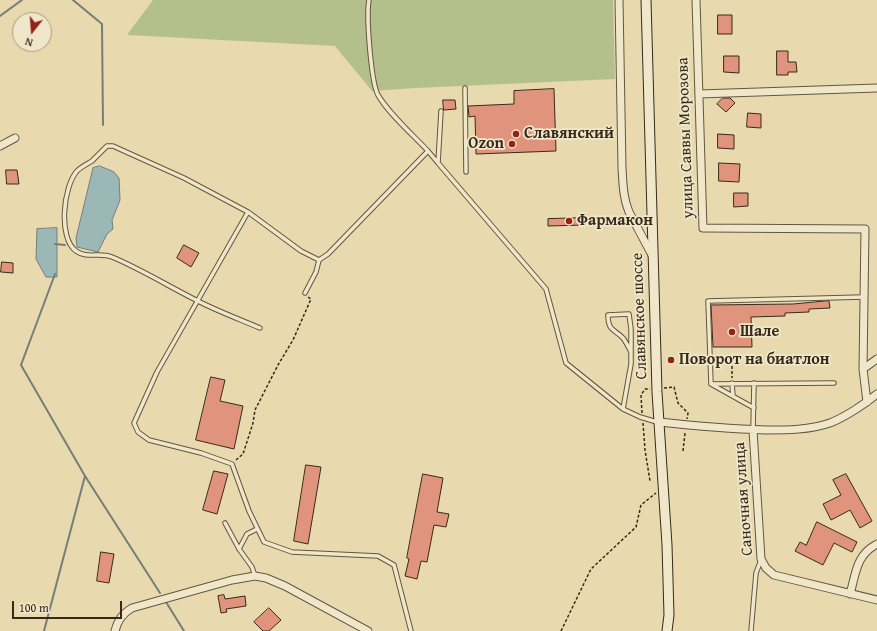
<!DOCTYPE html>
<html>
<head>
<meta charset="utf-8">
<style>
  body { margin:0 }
  #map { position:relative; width:877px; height:631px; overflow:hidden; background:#e8daae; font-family:"Gentium Book Plus",serif }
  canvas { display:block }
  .north { position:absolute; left:12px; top:12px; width:40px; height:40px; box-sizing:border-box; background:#f0e7ca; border:1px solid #a69b84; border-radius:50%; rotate:197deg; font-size:11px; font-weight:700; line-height:16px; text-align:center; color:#372a1a }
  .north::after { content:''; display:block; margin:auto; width:14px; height:18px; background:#8f2418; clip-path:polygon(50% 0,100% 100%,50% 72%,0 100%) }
  .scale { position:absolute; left:12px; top:601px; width:110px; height:18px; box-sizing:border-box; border:2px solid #372a1a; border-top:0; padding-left:5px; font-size:12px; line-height:14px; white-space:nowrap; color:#372a1a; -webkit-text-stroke:3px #f0e7ca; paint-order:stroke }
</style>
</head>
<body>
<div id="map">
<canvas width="877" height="631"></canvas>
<div class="north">N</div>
<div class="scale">100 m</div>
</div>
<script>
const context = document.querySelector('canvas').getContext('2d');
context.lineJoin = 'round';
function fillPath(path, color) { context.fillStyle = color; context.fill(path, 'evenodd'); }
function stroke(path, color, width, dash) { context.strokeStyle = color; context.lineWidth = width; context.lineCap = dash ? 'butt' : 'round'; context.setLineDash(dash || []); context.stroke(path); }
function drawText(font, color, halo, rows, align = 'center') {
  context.font = font + ' "Gentium Book Plus",serif'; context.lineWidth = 3.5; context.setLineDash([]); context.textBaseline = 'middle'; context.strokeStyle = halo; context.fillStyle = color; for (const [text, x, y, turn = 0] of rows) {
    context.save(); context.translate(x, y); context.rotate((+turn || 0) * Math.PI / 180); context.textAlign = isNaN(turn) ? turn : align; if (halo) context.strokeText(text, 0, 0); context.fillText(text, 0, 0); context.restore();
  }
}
fillPath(new Path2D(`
  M153,0H613L615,79L416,88L372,91L335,46L127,35Z`), '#b3c08c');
const water = new Path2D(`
  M100,166L114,172L119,178L120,200L112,220L113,229L107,234L98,252L77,247L76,238L93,168Z
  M57,228V277H46L36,259L37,229Z`);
fillPath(water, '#9cb8b6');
stroke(water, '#747f78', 1);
stroke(new Path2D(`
  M73,0L102,24L103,125
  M0,16L22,0
  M55,244L65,245
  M55,274L21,365L85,476L160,593
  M166,602L184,631
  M44,631L85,476`), '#747f78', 2);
const building = new Path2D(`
  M718,15H732V34H718Z
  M777,51H788V62H796L797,72H788V75H777Z
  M724,56H739V73L724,72Z
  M554,89L556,151L476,154L475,116L469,117L468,106L514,104V91Z
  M723,98H730L735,103L726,112L717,104Z
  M443,100H455L456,109L444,110Z
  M748,113L761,114V128L747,127Z
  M718,134L734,135V149L718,148Z
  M719,163L740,164L739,182L719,181Z
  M6,170H17L19,184H7Z
  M734,193H748V206L734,207Z
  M585,218V225L548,226V219Z
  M184,245L199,253L191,267L177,258Z
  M2,262L13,263V273L1,272Z
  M829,301L830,308L809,309V312L785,313V316L751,317L752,347H713L711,305L793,304Z
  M211,377L225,380L220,401L243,406L234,449L196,440Z
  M306,465L321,467L308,544L294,541Z
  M214,471L228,474L217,514L203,510Z
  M423,474L443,478L437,512L449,514L446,527L434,525L427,562L421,561L417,579L405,576L409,559L407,558Z
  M846,474L872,521L860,528L850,510L831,520L823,504L841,495L833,480Z
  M817,522L857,542L852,552L834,543L823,565L795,551L800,542L806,545Z
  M101,552L114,554L109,583L97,581Z
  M224,595L225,599L245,596L246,606L226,609L227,612L221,613L218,596Z
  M269,608L281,620L269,631H263L254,622Z`);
fillPath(building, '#e0937d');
stroke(building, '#372a1a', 1);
const service = new Path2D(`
  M369,0C366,16 371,82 378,95C389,114 412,134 428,151
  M465,88L466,172
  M441,111L438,163L546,289L566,363L623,409L640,417L657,422
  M248,212L157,372L134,423L138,432L149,440L201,453L232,464L249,511L264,542L292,552L378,556L394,565L411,631
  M305,293L316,272L319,260
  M260,328C239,319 217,311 196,300C168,286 141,269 112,257C100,252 87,259 76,251C58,238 63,187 77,171C81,167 87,164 92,161C97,156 102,151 107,146H113L184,178L248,212L301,251L319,260L328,254L428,151L438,163
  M732,383L733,396
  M711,384L708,301L864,297
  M754,408L711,384L834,383
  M623,409L631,364V329L629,314L608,315C608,331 614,329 623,338C626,342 629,348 631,352
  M753,430L754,383
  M225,523L239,549L252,567L255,576
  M239,549L247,534L257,529
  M751,631L756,573L761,560`);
const minor = new Path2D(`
  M619,0L622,168C623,183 623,198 629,212L652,255
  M696,0L703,228L865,229L863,369L867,402
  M699,94L877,88
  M0,146L15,138
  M863,369L877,359
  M659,422C695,426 730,429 766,430C788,430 809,430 830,423C845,417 865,404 877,394
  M753,430L761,559L766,568L774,575L877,600
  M850,594C856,573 856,555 877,544
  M115,631C118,620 122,614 132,608L232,580L255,576L266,578L285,586L368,631`);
const secondary = new Path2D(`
  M646,0L657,392L667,545L669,615L667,631`);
stroke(service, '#63563f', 5.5);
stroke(minor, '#63563f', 9);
stroke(secondary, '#372a1a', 11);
stroke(new Path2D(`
  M716,357H732V378
  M664,388L674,387L678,403L688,413L687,419
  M642,413L641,395L645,389H650
  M643,423L645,450L650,481
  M683,451L685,433
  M236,460L243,454L253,423L255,410L278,365L293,340L311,299L308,297
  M561,631L591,569L636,527L641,505L656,493`), '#372a1a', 1.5, [3, 2]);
stroke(service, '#f0e7ca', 3.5);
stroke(minor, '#f0e7ca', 7);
stroke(secondary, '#f0e7ca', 9);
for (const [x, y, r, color] of [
  [516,134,4,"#8f2418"],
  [512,144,4,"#8f2418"],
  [569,221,4,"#8f2418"],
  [732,332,4,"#8f2418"],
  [671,360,4,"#8f2418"]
]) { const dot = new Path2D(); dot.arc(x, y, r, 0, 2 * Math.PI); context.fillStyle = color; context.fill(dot); stroke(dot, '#f0e7ca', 1.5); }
drawText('bold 16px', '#372a1a', '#f0e7ca', [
  ["Славянский",524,134],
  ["Ozon",504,144,"right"],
  ["Фармакон",577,221],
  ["Шале",740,332],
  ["Поворот на биатлон",679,360]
], 'left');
drawText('16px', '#372a1a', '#f0e7ca', [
  ["улица Саввы Морозова",686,138,-92],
  ["Славянское шоссе",640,316,-92],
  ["Саночная улица",744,499,-94]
]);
</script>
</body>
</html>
